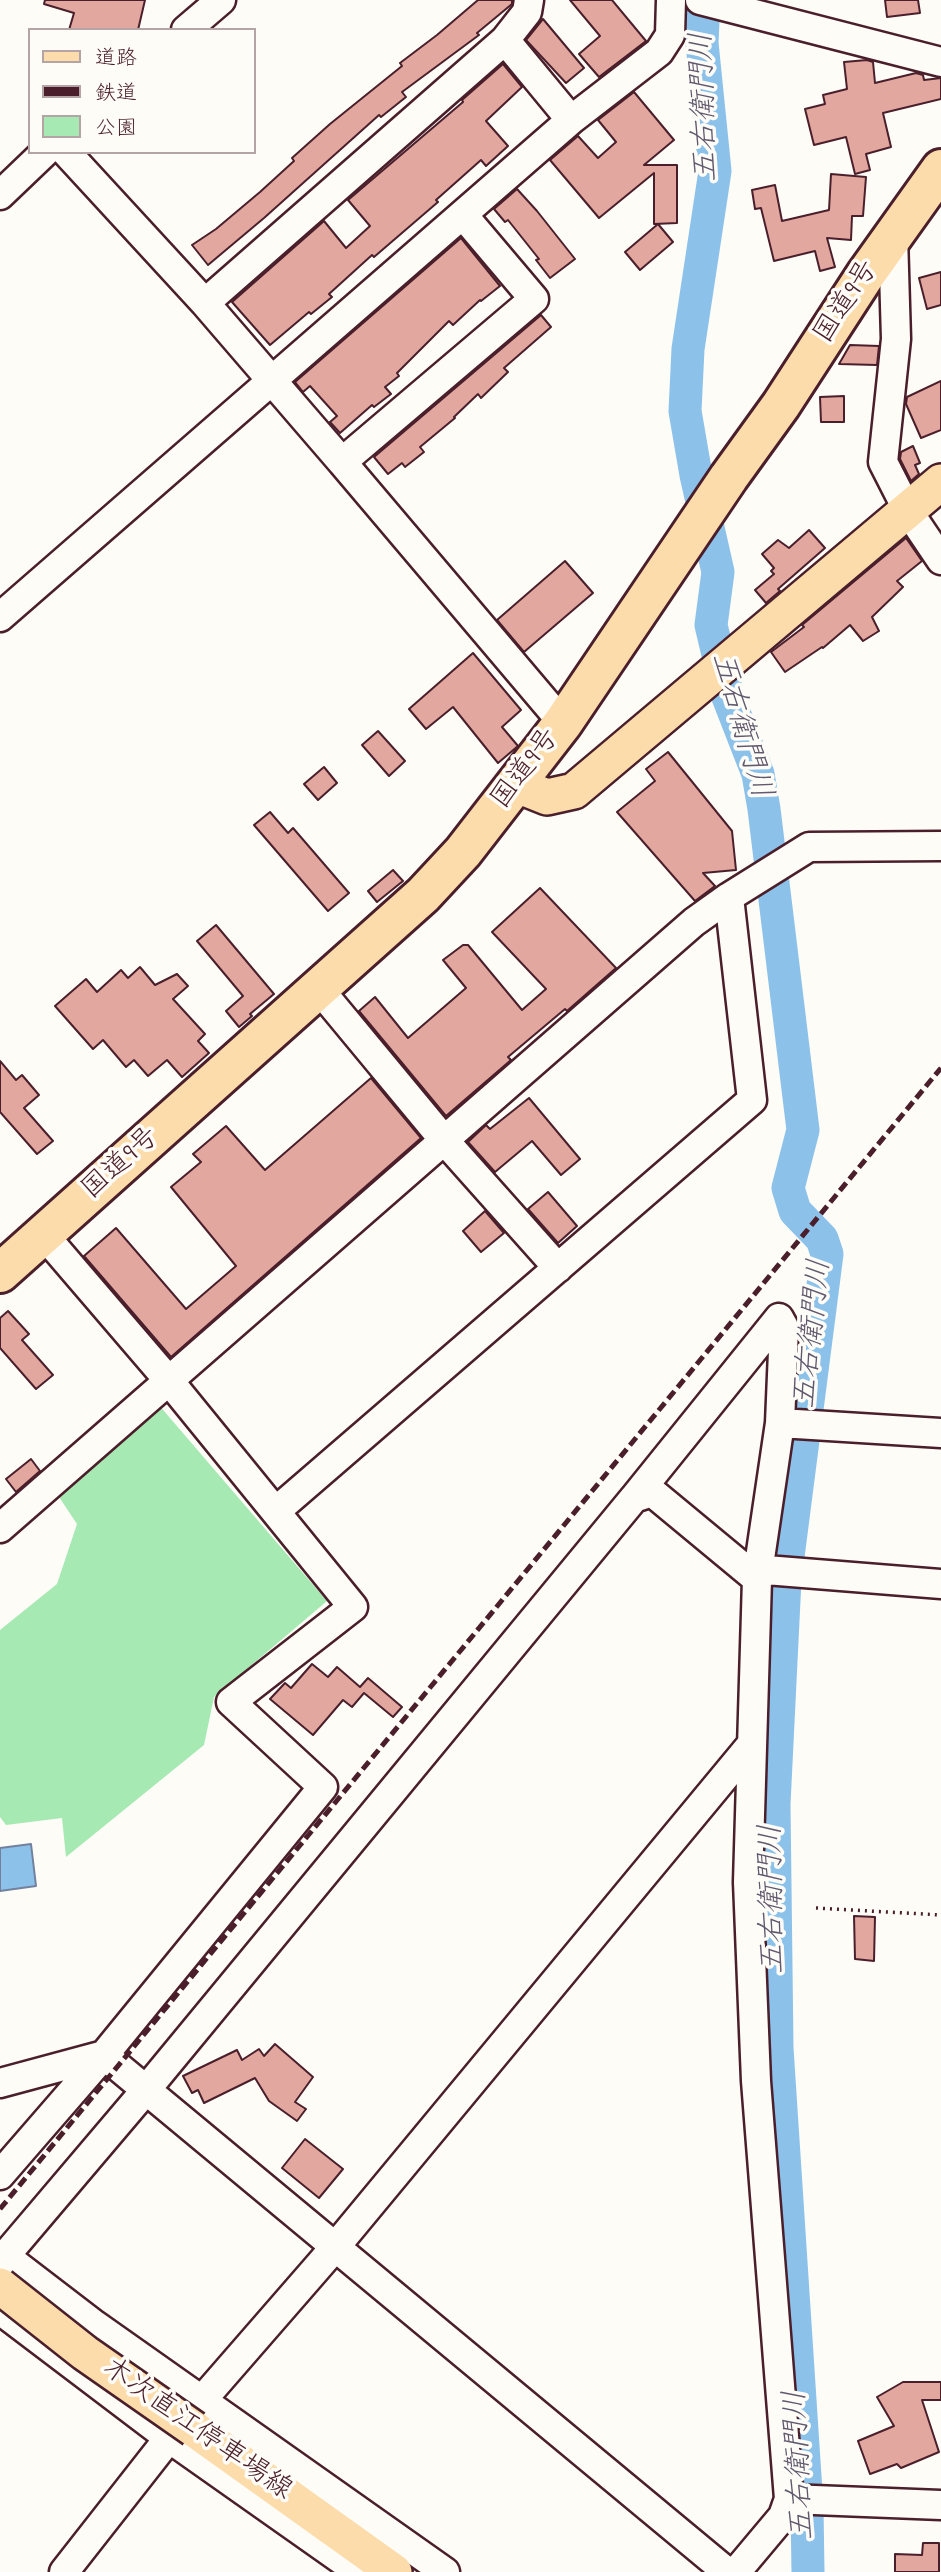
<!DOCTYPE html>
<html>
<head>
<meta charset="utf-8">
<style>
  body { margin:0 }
  #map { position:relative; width:941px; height:2572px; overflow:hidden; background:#fdfcf7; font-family:"Indie Flower","Klee One",sans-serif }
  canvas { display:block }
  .legend { position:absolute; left:28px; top:28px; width:228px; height:126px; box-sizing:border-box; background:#fdfcf7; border:2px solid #b5a4a5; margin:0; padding:9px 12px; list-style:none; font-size:21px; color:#4a1f2b }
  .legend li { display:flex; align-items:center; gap:14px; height:35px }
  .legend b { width:35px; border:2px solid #b5a4a5 }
</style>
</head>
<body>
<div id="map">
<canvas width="941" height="2572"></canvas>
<ul class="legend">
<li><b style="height:9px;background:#fddcac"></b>道路</li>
<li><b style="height:9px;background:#4a1f2b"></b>鉄道</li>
<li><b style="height:19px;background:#a6e9b3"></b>公園</li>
</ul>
</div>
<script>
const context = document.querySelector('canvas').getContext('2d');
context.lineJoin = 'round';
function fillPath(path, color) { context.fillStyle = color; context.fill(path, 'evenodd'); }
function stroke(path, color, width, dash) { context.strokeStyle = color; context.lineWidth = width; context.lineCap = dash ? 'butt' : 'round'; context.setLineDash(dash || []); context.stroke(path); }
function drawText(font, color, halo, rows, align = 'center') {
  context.font = font + ' "Indie Flower","Klee One",sans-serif'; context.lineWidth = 7; context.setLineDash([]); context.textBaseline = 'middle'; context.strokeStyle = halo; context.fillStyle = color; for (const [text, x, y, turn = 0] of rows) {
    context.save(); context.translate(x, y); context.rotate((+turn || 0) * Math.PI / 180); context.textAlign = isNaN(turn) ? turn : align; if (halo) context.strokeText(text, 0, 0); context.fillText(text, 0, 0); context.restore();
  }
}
fillPath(new Path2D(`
  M158,1404L327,1601L214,1697L204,1745L66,1857L62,1818L6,1825L0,1817V1630L57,1584L77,1524L57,1494Z`), '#a6e9b3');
const water = new Path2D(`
  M31,1844L36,1886L0,1891V1848Z`);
fillPath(water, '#8cc2ea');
stroke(water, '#72819e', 2);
stroke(new Path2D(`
  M704,0L702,43L715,171L688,349L685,411L696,475L718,572L711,625L728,697L758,774L764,809L803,1130L788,1188L795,1211L822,1239L827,1254L785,1580L774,1804L777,2048L807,2507L808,2572`), '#8cc2ea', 33);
const building = new Path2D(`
  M45,0H145L138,30H69L74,13L44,4Z
  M478,0H512V4L477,33L479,35L402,92L406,97L381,117L379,115L264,218L208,265L192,245L216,229L260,192L294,161L292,158L330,124L402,66L400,63L437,35Z
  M570,0H612L646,41L599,77L579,54L600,36Z
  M885,0H918L920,13L887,17Z
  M543,19L584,68L566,83L526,40Z
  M867,60L873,62L875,83L916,73L923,75L924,80L941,78V99L883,113L891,147L866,154L870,170L855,174L846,137L814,145L805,109L825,104L823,95L847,89L844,62Z
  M503,64L522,87L486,121L508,146L486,166L481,160L436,200L438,202L374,257L372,255L329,294L332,297L311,314L309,312L270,345L232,302L324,221L346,248L370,226L348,200L463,102L462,100Z
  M634,92L674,140L644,165H677V223L654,224V173L599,218L550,160L578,136L598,158L616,142L598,120Z
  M831,174L866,177L863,216H852L851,240L827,238L835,267L820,271L815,251L774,261L761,208L755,209L752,190L775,185L782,221L829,210Z
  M517,189L537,211L575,259L550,278L536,260L539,259L508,220L505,222L494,209Z
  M658,224L673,242L640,270L625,252Z
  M461,238L500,286L481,301L480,300L453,325L449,321L397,373L399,376L385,387L391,394L374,407L372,405L340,433L330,422L337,416L310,386L303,392L295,382Z
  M941,272V305L927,309L919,278Z
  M541,315L551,327L504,368L508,372L481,398L478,394L454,417L455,418L420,447L424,452L405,467L402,463L388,474L374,457Z
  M850,345L879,346L877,365L839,364Z
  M941,381V430L921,438L906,404L907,397Z
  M844,396V422H821L820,397Z
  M913,446L920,463L915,465L919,474L911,481L900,459L901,452Z
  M809,530L825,548L778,589L780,591L766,603L755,590L774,574L771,571L774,568L762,554L778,540L789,548Z
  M906,538L922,561L897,581L903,587L872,617L879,631L863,641L850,625L823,648L822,647L785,672L771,652L804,627L802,625Z
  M565,561L593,593L524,652L497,620Z
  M473,653L521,710L502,727L518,746L498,763L453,707L426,729L409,709Z
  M378,731L405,761L389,776L362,745Z
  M668,752L732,831L736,870L703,873L715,886L695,901L617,812L655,781L646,769Z
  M324,767L337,783L318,800L304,784Z
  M270,812L288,833L293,828L349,893L328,911L254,825Z
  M393,870L403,881L377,902L368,891Z
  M540,888L616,968L567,1011L565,1009L508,1057L511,1060L446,1116L359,1011L375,997L408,1038L466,988L443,960L463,945H468L522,1010L546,989L492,932Z
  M216,925L274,994L250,1014L252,1016L239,1027L226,1011L243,996L197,941Z
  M140,967L155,985L177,974L188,986L173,999L205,1034L198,1041L209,1053L182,1077L167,1060L148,1076L134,1060L126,1067L103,1040L93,1049L55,1006L86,979L97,992L121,970L128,978Z
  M0,1061L16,1080L22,1075L39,1095L24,1108L53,1141L37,1154L0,1112Z
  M371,1078L421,1138L171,1357L84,1256L116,1228L186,1309L236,1266L171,1187L201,1162L193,1154L226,1126L265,1170Z
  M529,1098L580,1159L561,1175L532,1141L495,1172L468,1142L486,1125L490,1129Z
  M548,1192L577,1226L558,1243L528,1209Z
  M485,1211L504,1233L481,1252L463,1231Z
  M8,1311L29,1334L22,1340L53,1375L36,1389L0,1348V1318Z
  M31,1459L40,1471L16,1492L6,1479Z
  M312,1664L328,1677L337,1667L360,1687L368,1678L402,1707L393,1717L364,1693L352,1707L343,1700L313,1735L270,1699L285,1683L291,1688Z
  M854,1916L875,1917L874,1961L855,1959Z
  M275,2044L313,2077L295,2102L306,2109L297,2121L269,2101L255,2078L204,2103L198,2090L192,2093L183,2076L237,2050L242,2060L259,2049L264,2056Z
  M305,2139L343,2169L319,2198L282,2168Z
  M903,2382H941V2400H922L939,2452L901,2468L897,2464L870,2474L858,2441L894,2426L877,2397Z
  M923,2543H939V2572H895V2554L922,2555Z`);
fillPath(building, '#e2a8a0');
stroke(building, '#4a1f2b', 2);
const minor = new Path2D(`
  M700,0L941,62
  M186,30L221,0
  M571,120L659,52L670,35L671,0
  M66,152L205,303L342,462L534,299L463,215
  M0,195L45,152
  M893,236L896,339L883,462L908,511L941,560
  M205,303L505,40L527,12L529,0
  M342,462L563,723
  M0,617L571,120L505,40
  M319,989L444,1140L558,1268
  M634,1498L779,1318L784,1327L780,1423
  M276,1511L752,1100L729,897L809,847L941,846
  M0,1528L694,922L729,897
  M104,2055L727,2572
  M0,2083L104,2055
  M0,2175L104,2055L323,1787L231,1702L353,1607L170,1382L44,1235
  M5,2256L95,2325L445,2572
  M0,2262L145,2091L634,1498L652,1492L757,1579L766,1570L941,1584
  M0,2310L169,2438L359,2572
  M789,2499L941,2505
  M64,2572L169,2438L336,2246L751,1745
  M736,2572L783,2516L789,2499L756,2081L748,1882L757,1579L780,1423L941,1433`);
const major = new Path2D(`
  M517,785L547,797L574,791L941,482
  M194,2429L394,2572`);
const highway = new Path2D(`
  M0,1273L423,895L463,852L563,723L729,477L781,405L866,274L941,169`);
stroke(minor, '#4a1f2b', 33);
stroke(major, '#4a1f2b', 40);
stroke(highway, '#4a1f2b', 44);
stroke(new Path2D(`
  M816,1908L941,1915`), '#4a1f2b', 3.5, [2, 5]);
stroke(minor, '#fdfcf7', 28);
stroke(major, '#fddcac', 35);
stroke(highway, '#fddcac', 38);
stroke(new Path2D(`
  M0,2209L941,1068`), '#4a1f2b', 5, [10, 5]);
const majorBridge = new Path2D(`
  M0,2286L85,2353L194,2429`);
stroke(majorBridge, '#4a1f2b', 40, []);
stroke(majorBridge, '#fddcac', 35);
drawText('28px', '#4a1f2b', '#fdfcf7', [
  ["国道9号",848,303,-57],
  ["国道9号",527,770,-53],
  ["国道9号",122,1165,-42],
  ["木次直江停車場線",196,2431,35]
]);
drawText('italic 30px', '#61586e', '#fdfcf7', [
  ["五右衛門川",707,107,-92],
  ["五右衛門川",739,726,74],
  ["五右衛門川",815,1334,-84],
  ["五右衛門川",775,1899,-91],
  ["五右衛門川",802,2465,-93]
]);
</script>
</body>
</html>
